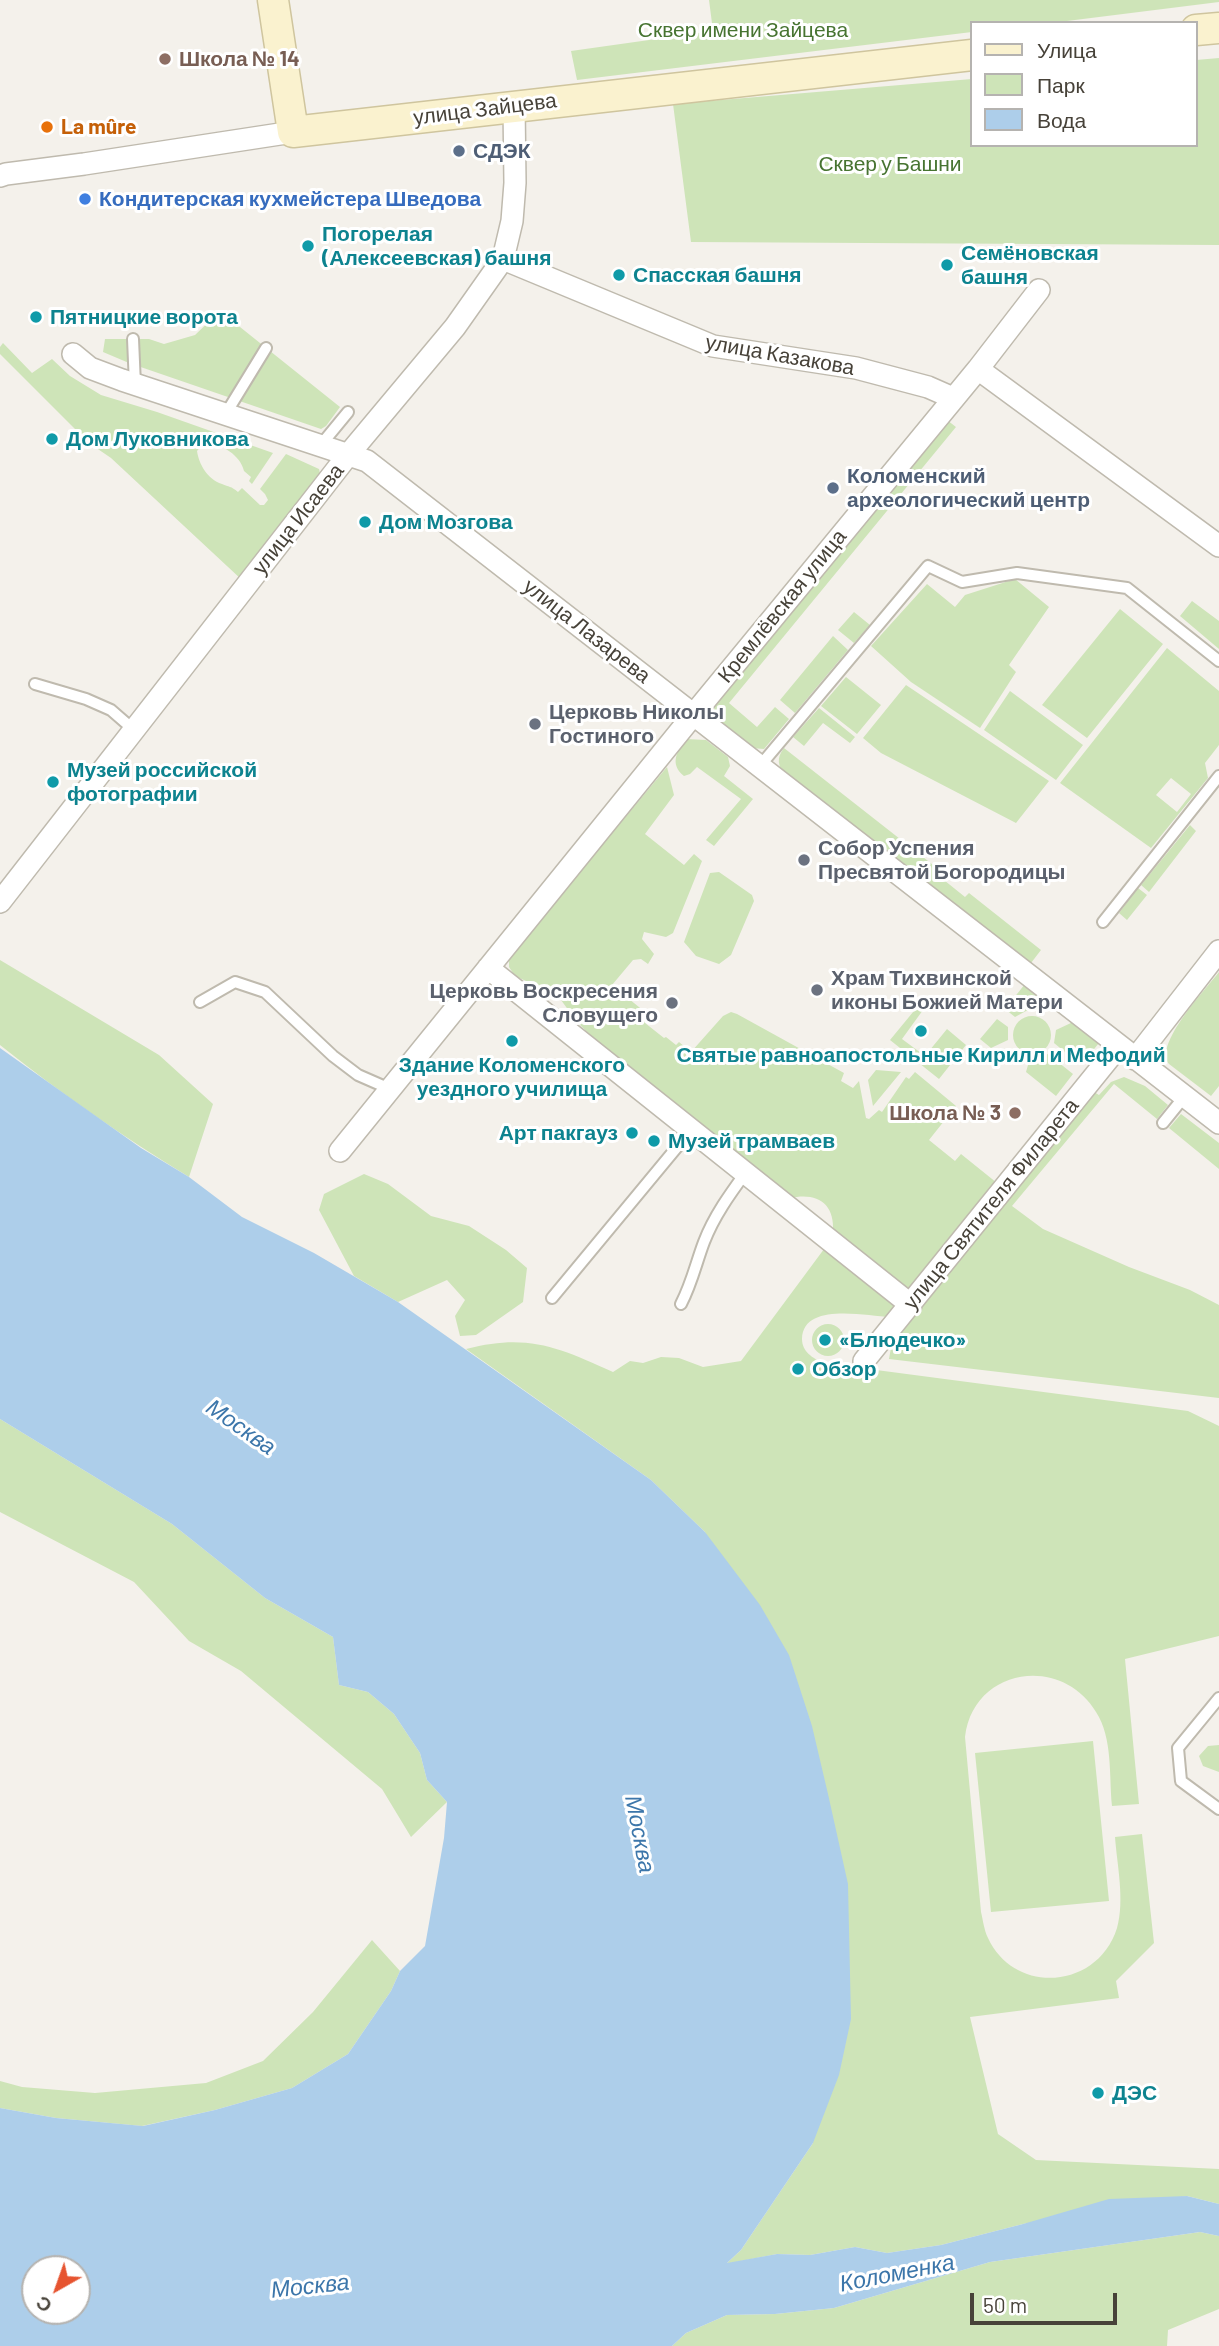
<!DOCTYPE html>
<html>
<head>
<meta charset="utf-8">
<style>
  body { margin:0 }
  #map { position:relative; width:1219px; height:2346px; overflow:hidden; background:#f4f1eb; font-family:Barlow,sans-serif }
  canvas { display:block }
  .legend { position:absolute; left:970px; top:21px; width:228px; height:126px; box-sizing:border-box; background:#fff; border:2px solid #b5b3b0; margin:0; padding:9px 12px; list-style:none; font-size:21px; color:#474239 }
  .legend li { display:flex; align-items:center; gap:14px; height:35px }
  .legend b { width:35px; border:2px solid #b5b3b0 }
  .north { position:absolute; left:21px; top:2255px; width:70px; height:70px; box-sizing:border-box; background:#fff; border:2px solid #b5b3b0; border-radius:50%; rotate:220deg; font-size:19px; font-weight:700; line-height:28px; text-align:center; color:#474239 }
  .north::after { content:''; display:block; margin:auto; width:24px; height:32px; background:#e65430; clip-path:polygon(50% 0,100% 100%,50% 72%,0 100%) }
  .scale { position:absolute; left:970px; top:2293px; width:147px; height:32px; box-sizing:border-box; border:4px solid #474239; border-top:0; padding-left:9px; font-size:21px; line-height:24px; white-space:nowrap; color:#474239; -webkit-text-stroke:5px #fff; paint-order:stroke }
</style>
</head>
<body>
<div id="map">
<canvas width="1219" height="2346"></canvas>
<ul class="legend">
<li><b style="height:9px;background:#faf2cf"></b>Улица</li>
<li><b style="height:19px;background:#cee4b8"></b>Парк</li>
<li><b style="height:19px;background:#adceea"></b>Вода</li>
</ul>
<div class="north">С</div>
<div class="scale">50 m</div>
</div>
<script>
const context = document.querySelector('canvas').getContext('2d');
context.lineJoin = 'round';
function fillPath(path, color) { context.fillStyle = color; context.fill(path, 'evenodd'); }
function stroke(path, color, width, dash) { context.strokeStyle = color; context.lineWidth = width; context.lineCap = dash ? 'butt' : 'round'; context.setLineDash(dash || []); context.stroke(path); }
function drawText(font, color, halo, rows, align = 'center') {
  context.font = font + ' Barlow,sans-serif'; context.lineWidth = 6; context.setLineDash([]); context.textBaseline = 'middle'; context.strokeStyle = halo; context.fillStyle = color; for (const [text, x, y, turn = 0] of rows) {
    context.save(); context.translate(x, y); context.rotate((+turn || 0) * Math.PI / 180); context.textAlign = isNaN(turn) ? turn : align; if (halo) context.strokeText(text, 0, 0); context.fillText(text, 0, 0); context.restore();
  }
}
fillPath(new Path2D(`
  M709,0H1219V2L1051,23H972V32L577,80L571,51L713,31Z
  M1219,58V245L691,242L673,104L972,79V145H1196V60Z
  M220,311L340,407L326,426L321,429L129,363L103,352L105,339H149L164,344L195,335Z
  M3,343L32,373L52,359L70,376L101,395L157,412L273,453L252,484L249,481L251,477L244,471C240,454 219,442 203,444L197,451C199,464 207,479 222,484C229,487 231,486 238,492L242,488L260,505H264L268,500L265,494L260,489L286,454L319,469L321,478L242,580L111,458L89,443L0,354V347Z
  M947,420L956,427L729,703L757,727L775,707L789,719L764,749L751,748L715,719L714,706Z
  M1015,579L1049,607L1009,665L1016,672L980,728L911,682L871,646L927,584L955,607L965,595Z
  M1192,601L1219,621V649L1180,616Z
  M1120,609L1163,644L1087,738L1042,705Z
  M854,612L870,625L854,643L838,630Z
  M833,636L848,650L795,713L780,700Z
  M1167,648L1219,691V745L1205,763L1208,778L1151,848L1060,783ZM1171,778L1191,794L1177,812L1156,795Z
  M846,677L881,705L857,734L821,706Z
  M906,685L1049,781L1016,823L881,753L863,738Z
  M1010,691L1083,745L1056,780L984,730Z
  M819,708L855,737L850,743L823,723L804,746L793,737Z
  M686,739L706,740L728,757L730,766L724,776L753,799L714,846L706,840L741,799L697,767L690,774L684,776C669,764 677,751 686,739Z
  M784,748L937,868L934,872L965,897L969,893L1041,950L1031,963L785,775C778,766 776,758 784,748Z
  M667,767L674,795L645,834L684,865L694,854L702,861L673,933L666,937L644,932L642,939L654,954L648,964L641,959L633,960L612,985L645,1012L640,1019L664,1038L666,1037L676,1045L679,1042L691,1052L723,1016L731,1012L737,1014L844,1073L841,1081L853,1088L859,1081L866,1118L869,1119L879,1110L882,1112L906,1077L909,1079L915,1072L956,1106L929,1140L955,1161L961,1154L997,1183L910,1289H903L833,1232C835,1203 817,1192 790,1198L615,1059L577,1022L561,1000L548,991L515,976L509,967V957Z
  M1190,825L1196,831L1149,892L1141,885Z
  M719,872L752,895L754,901L731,955L719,964L696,956L684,942L710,873Z
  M1138,888L1147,895L1127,920L1119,913Z
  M0,960L159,1055L213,1104L189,1177C123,1137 60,1093 0,1045Z
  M1219,972V1086L1211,1096L1169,1064C1153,1045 1206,989 1219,972Z
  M1025,984L1039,996L1035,1011H1026L1015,1017L1005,1009Z
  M918,1006L923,1010L902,1039L925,1056L947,1029L966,1045L939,1079L890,1040Z
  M1013 1035a19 19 0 1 1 38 0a19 19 0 1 1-38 0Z
  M997,1019L1008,1027V1040L991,1048L980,1039Z
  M1073,1022L1099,1043L1081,1065L1054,1043L1056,1030Z
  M1048,1054L1073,1074L1056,1096L1026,1072L1030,1058L1034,1060Z
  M876,1070L901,1072L873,1106L868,1080Z
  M1124,1077L1145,1086L1168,1105L1157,1119L1114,1084L1012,1206L1043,1229L1129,1267L1190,1290L1219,1305V1398L889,1359L892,1342L1094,1092L1099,1095L1111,1082Z
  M1181,1114L1219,1143V1169L1169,1128Z
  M364,1174L388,1184L431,1216L469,1226L506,1250L527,1268L523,1302L476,1335L460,1336L455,1316L465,1300L447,1280L398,1302L354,1276L319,1210L324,1194Z
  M827,1245L897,1307L890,1317C865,1316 803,1302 802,1339C802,1352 813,1358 823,1363L1188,1411L1219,1426V1636L1125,1659L1139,1804L1112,1806C1109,1776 1113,1738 1096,1712C1061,1654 973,1668 965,1737L981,1912C983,1920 984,1930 988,1938C1015,1996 1098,1989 1117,1928C1125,1900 1117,1865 1115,1837L1142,1834L1154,1943L1116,1981L1119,1998L970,2017L998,2134L1036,2160L1219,2169V2204L1187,2196L1023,2224L941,2245L887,2253L855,2247L810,2255L777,2254L726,2264L741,2250L813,2143L705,1532L651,1480L466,1349C527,1333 558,1347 613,1372L630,1361L643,1363L661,1357L679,1358L703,1367L741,1361Z
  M812 1340a16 16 0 1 1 32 0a16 16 0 1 1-32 0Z
  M0,1419L172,1524L265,1598L333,1637L339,1685L368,1692L394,1714L420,1753L427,1780L447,1802L411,1837L382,1789L241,1671L189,1641L134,1582L0,1512Z
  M1093,1741L1109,1901L991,1912L975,1753Z
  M1219,1745V1772L1203,1766L1199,1756L1208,1746Z
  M372,1940L400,1971L391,1991L348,2054L292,2088L215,2110L142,2126L56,2118L0,2108V2081L22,2087L95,2093L206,2083L263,2061L313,2012Z
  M1200,2232L1219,2236V2309L1168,2330L1167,2346H672L686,2333L727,2315L775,2314L834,2308L990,2262Z`), '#cee4b8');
fillPath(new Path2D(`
  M0,1048L141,1148L189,1177L242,1217L314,1253L398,1302L651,1480L705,1532L760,1605L789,1655L812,1726L828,1794L848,1884L851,2019L839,2075L813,2143L741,2250L727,2263L777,2254L810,2255L855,2247L887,2253L941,2245L1023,2224L1109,2199L1187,2196L1219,2204V2236L1200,2232L990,2262L834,2308L775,2314L727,2315L686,2333L672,2346H0V2108L56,2118L143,2126L215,2110L292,2088L348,2054L391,1991L400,1971L425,1946L444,1838L447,1802L427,1780L420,1753L394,1714L368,1692L339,1685L333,1637L265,1598L172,1524L0,1419ZM35,2269H77V2311H35Z`), '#adceea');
const lane = new Path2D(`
  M133,339L135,385
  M225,415L266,348
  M320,446L348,412
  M35,684L86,699L111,710L134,730
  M759,767L928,566L962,582L1017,573L1127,588L1219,661
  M1103,922L1219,776
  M200,1002L235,982L265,992L333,1056L358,1075L390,1089
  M1163,1123L1184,1097
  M552,1298L692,1129
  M681,1304C692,1283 696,1263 704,1242C714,1216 730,1194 746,1172
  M1219,1698L1178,1748L1181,1781L1219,1809`);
const street = new Path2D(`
  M0,176L6,174L84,164L293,132
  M503,259L713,346L856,368L928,387L953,398
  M73,354L90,368L122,380L367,461L1219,1123
  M978,369L1219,546
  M0,902L348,455L455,327L503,259L512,221L515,183L514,105
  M488,968L911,1305
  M1135,1059L1219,951
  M340,1151L694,714L978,369L1039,290
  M864,1361L1118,1047`);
const secondary = new Path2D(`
  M273,0L293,132L972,55
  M1196,30L1219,28`);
stroke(lane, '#bfbaae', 14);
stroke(street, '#bfbaae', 24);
stroke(secondary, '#cfc59e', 33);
stroke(lane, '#fff', 10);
stroke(street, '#fff', 21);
stroke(secondary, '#faf2cf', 30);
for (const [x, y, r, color] of [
  [165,59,7,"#8d6e63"],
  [47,127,7,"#e8710a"],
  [459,151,7,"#5c6f8a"],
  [85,199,7,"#3f7fe0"],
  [308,246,7,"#0f9aa8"],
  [947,265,7,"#0f9aa8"],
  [619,275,7,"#0f9aa8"],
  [36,317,7,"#0f9aa8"],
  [52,439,7,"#0f9aa8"],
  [833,488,7,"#5c6f8a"],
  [365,522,7,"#0f9aa8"],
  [535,724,7,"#6b7280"],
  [53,782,7,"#0f9aa8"],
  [804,860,7,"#6b7280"],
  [817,990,7,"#6b7280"],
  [672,1003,7,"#6b7280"],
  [921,1031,7,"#0f9aa8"],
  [512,1041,7,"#0f9aa8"],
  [1015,1113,7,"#8d6e63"],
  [632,1133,7,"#0f9aa8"],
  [654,1141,7,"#0f9aa8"],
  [825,1340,7,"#0f9aa8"],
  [798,1369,7,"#0f9aa8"],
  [1098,2093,7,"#0f9aa8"]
]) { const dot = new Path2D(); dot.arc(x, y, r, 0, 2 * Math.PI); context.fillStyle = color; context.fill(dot); stroke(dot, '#fff', 2.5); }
drawText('21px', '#477431', '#fff', [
  ["Сквер имени Зайцева",743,30],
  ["Сквер у Башни",890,164]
]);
drawText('bold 21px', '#785e54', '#fff', [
  ["Школа № 14",179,59],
  ["Школа № 3",1001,1113,"right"]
], 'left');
drawText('21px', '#474239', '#fff', [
  ["улица Зайцева",485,109,-7],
  ["улица Казакова",780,355,10],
  ["улица Исаева",298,519,-52],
  ["Кремлёвская улица",782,606,-51],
  ["улица Лазарева",587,631,38],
  ["улица Святителя Филарета",991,1204,-51]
]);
drawText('bold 21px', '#c56008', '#fff', [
  ["La mûre",61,127]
], 'left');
drawText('bold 21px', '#4e5e75', '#fff', [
  ["СДЭК",473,151],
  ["Коломенский",847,476],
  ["археологический центр",847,500]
], 'left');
drawText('bold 21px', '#366cbe', '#fff', [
  ["Кондитерская кухмейстера Шведова",99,199]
], 'left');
drawText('bold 21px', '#0d838f', '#fff', [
  ["Погорелая",322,234],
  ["(Алексеевская) башня",322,258],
  ["Семёновская",961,253],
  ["башня",961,277],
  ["Спасская башня",633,275],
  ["Пятницкие ворота",50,317],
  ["Дом Луковникова",66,439],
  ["Дом Мозгова",379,522],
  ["Музей российской",67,770],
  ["фотографии",67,794],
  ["Святые равноапостольные Кирилл и Мефодий",921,1055,"center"],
  ["Здание Коломенского",512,1065,"center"],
  ["уездного училища",512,1089,"center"],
  ["Арт пакгауз",618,1133,"right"],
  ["Музей трамваев",668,1141],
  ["«Блюдечко»",839,1340],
  ["Обзор",812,1369],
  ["ДЭС",1112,2093]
], 'left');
drawText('bold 21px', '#5b616d', '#fff', [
  ["Церковь Николы",549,712],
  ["Гостиного",549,736],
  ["Собор Успения",818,848],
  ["Пресвятой Богородицы",818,872],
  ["Храм Тихвинской",831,978],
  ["иконы Божией Матери",831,1002],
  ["Церковь Воскресения",658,991,"right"],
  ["Словущего",658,1015,"right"]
], 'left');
drawText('italic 23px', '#3c76aa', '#fff', [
  ["Москва",241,1427,35],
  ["Москва",640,1834,79],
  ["Коломенка",897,2273,-11],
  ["Москва",310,2286,-6]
]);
</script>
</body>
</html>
